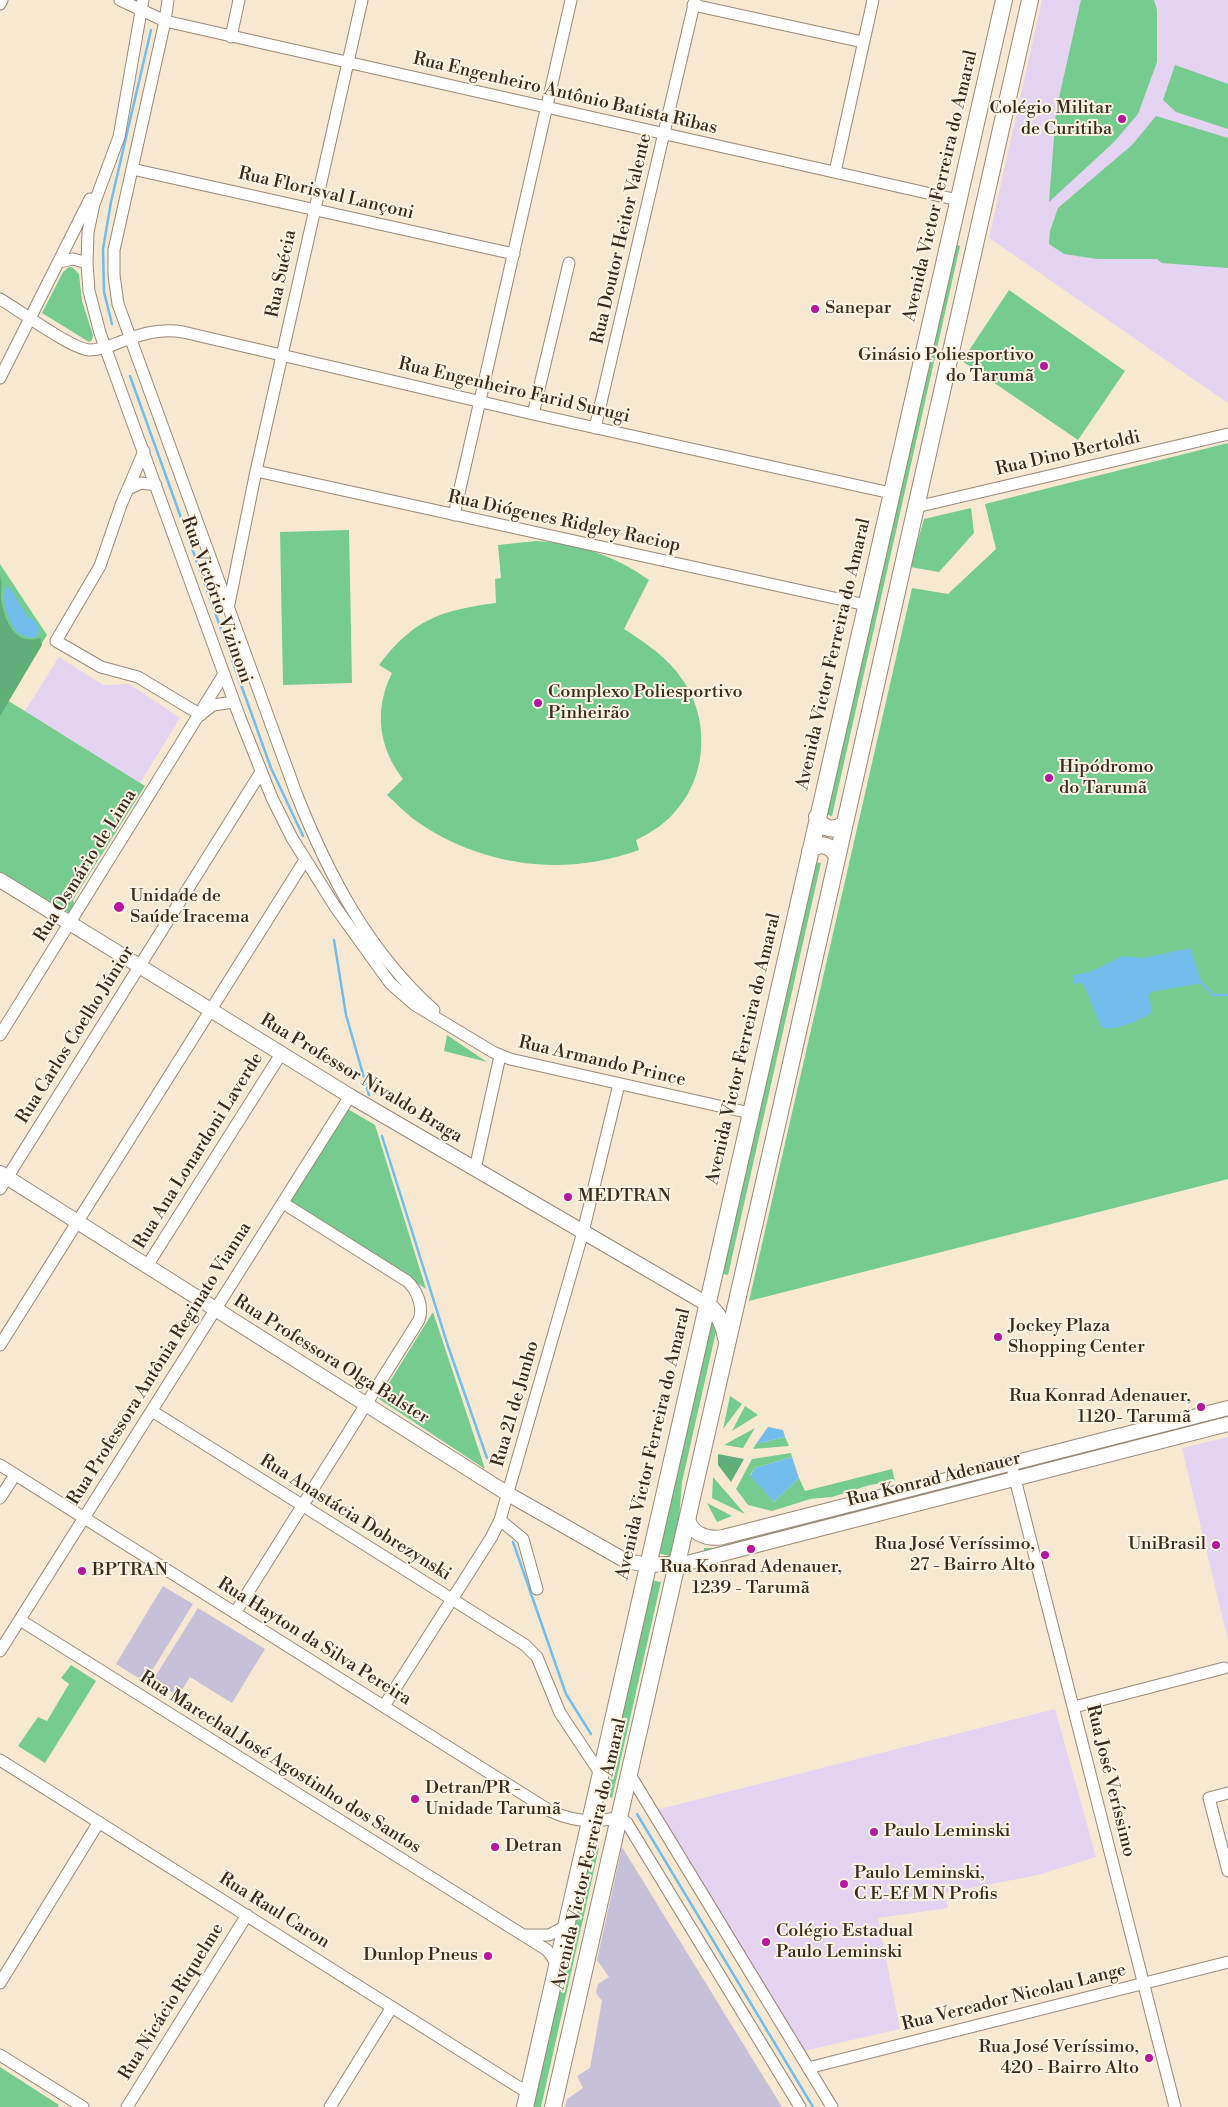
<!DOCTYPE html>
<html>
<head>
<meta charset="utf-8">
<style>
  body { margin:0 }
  canvas { display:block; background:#f7e9d1 }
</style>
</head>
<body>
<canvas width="1228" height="2107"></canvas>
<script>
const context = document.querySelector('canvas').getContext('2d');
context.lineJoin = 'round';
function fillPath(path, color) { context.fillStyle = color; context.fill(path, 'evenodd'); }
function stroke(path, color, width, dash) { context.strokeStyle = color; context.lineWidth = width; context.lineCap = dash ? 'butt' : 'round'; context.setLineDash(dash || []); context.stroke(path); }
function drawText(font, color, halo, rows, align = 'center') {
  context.font = font + ' "Libre Bodoni",serif'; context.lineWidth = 4; context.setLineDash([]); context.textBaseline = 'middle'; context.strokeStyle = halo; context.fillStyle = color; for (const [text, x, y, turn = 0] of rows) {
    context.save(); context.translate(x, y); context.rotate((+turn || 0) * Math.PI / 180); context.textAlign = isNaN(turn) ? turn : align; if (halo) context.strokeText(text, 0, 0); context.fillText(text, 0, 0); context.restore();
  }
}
fillPath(new Path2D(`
  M1042,0H1228V403L989,238Z
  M59,657L103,685L129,684L180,718L140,783L25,711Z
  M1228,1437V1641L1182,1448Z
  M1055,1709L1096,1857L1038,1875L945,1893L948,1908L878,1918L900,2029L799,2052L652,1811Z`), '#e4d3f1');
fillPath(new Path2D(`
  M163,1586L193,1604L145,1682L116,1664Z
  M198,1608L265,1649L232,1703L190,1677L178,1696L153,1680Z
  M622,1847L782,2107H565L567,2099L583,2088L577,2076L590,2068L602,2001L596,1993L598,1984L609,1977L597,1960Z`), '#c6c0d9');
fillPath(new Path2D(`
  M1081,0H1154L1157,10V62L1138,114L1114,142L1049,202L1056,111Z
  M1175,65L1228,84V129L1176,112L1163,100Z
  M1156,116L1228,138V268L1162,263L1157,259H1097L1064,254L1049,244L1050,231L1058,208L1132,145Z
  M955,244L960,246L832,816L825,814Z
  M69,267L73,268L79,274L82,301L93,335L92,340L89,342L42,313L63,272Z
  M1009,290L1125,371L1078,440L962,361Z
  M1228,443V1179L749,1301L912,588L948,594L996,549L985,504Z
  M971,508L974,533L939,572L910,567L924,519Z
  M349,530L352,683L283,685L280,532Z
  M536,541C577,543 616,556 649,580L624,629C646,643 667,657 682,679C709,716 708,773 678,808C667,823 652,832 636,840L639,850C565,877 484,867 419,823C407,815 397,804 387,795L403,779C378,747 374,709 392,673L379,665C413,619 442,610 496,603L495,579L501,578L498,545Z
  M0,564L47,635L7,700L145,786L73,900L75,906L70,912L61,911L0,872Z
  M811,861L821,863L728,1275L719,1273Z
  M447,1035L487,1062L444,1051Z
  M348,1109L375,1125L426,1289L291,1201Z
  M433,1312L485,1469L379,1399Z
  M709,1316L718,1323L682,1482L679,1519L670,1556L657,1553Z
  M730,1396L742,1404L723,1429Z
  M745,1406L758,1415L732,1431Z
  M755,1428L743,1448L724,1445Z
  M785,1437L789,1446L753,1449L756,1444Z
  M791,1453L792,1457L755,1468L750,1475L774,1502L799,1478L805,1491L892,1469L895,1481L870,1485L832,1497L810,1499L772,1511L748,1505L736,1489L752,1459Z
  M996,1475V1477L704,1553V1548H713Z
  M713,1477L745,1514L712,1498Z
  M707,1503L732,1516L717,1522Z
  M650,1580L661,1582L612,1798L602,1795Z
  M71,1665L96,1681L45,1763L18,1746L38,1717L47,1721L69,1684L61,1678Z
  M591,1846L599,1848L541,2107H532Z
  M0,2067L59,2105L58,2107H0Z`), '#76cb8f');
fillPath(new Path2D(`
  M0,576C3,584 1,588 1,596C2,615 14,647 38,638L41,639L42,645L0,716Z
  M718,1454L744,1459L731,1482L718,1465Z`), '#60af7a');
fillPath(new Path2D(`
  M6,587L10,588L28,617L34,620L39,628L38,635L34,638C28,637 23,637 18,633C9,624 0,599 6,587Z
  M1190,948L1202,983L1151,992L1148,996L1152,1008L1150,1014C1140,1020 1111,1033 1101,1027L1083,983L1074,984V975L1090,972L1123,956L1143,958Z
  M768,1427L783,1430L785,1437L756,1444Z
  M792,1457L799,1478L774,1502L750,1476L755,1468Z`), '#73bdec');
stroke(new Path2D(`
  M112,324L104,292L103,249L111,202L151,30
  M130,376L271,768L303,836
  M334,940L346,1015L369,1095
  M1202,983L1213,995H1228
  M382,1136L448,1346L487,1458
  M513,1542L566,1694L591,1734
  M637,1814L813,2107`), '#73bdec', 2.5);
const minor = new Path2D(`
  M120,0L165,21L958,200
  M143,0L119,137L94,204L88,232L87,263L89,291L100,333L240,718L272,798L292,838L336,908L390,983L415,1005L493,1052L510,1059L750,1113
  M168,0L165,21L114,250V275L118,304L296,793C328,874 368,951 434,1010
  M0,4L2,0
  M693,5L863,42
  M231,37L239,0
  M132,169L514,254
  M835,172L873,0
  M59,262L73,259L87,263
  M0,299C19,310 71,349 90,350C101,350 110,346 120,342C141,334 160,328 183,332L533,414L891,493
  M0,378L90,199
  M533,414L569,263
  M595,428L695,0
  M144,451L121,505L100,566L56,641L101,667L138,677L201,715
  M256,471L866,605
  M128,489L141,483L156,485
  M916,507L1228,434
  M454,515L571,0
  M229,604L256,471L362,0
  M204,712L213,705L234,702
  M0,1035L224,674
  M475,1169L500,1056
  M0,1189L261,772
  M147,1266L281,1054
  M0,1345L305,860
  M152,1411L525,1645L537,1657L560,1713L600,1773
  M0,1465L550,1811C572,1821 595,1824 619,1817L627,1823L800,2107
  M1013,1471L1175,2107
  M0,1498L15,1475
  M500,1520L523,1539L537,1589
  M235,1613L419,1320C424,1307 417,1290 407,1281L283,1203
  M20,1620L547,1950L553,1958L557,1967
  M0,1651L350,1096
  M384,1706L491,1538L500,1520L583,1232L619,1084
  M1074,1707L1224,1668
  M0,1760L528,2093
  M629,1773L832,2107
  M1228,1793L1209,1798L1228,1871
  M526,1935H549L566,1926
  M0,1983L99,1822
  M0,2055L83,2107
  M808,2068L1228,1962
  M127,2107L247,1915
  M330,2107L392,2007`);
const major = new Path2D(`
  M0,880L350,1096L707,1304
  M0,1173L508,1494L626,1561L648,1565L687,1563L1228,1424
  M688,1514C687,1533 707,1540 723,1537L1228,1408`);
const highway = new Path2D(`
  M817,817C822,830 835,832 845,823
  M810,851C819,841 832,845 837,857
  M707,1304C719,1315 723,1322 726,1338
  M525,2107L1004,0
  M553,2107L778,1121L1030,0`);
stroke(minor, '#998a78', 13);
stroke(major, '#998a78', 16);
stroke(highway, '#998a78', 18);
stroke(minor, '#fff', 11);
stroke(major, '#fff', 14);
stroke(highway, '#fff', 16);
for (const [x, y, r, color] of [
  [1122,119,5,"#b5179e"],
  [815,309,5,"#b5179e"],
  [1044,366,5,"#b5179e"],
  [538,703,5,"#b5179e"],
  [1049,778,5,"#b5179e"],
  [119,907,6,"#b5179e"],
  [568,1197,5,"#b5179e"],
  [998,1337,5,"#b5179e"],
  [1201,1407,5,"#b5179e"],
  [1216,1545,5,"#b5179e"],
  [751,1549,5,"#b5179e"],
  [1045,1555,5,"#b5179e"],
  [82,1571,5,"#b5179e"],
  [415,1799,5,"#b5179e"],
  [874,1832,5,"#b5179e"],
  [495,1847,5,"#b5179e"],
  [844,1884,5,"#b5179e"],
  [766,1942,5,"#b5179e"],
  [488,1956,5,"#b5179e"],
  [1149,2058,5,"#b5179e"]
]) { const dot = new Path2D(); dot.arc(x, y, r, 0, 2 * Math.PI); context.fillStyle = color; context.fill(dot); stroke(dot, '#fcf5e5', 2); }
drawText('18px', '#3b2a1e', '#fcf5e5', [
  ["Rua Engenheiro Antônio Batista Ribas",565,94,13],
  ["Avenida Victor Ferreira do Amaral",941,186,-77],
  ["Rua Florisval Lançoni",326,194,13],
  ["Rua Doutor Heitor Valente",622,239,-77],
  ["Rua Suécia",282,274,-78],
  ["Rua Engenheiro Farid Surugi",514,391,13],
  ["Rua Dino Bertoldi",1068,454,-13],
  ["Rua Diógenes Ridgley Raciop",564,522,12],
  ["Rua Victório Vizinoni",216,600,70],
  ["Avenida Victor Ferreira do Amaral",834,654,-77],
  ["Rua Osmário de Lima",86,866,-58],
  ["Rua Carlos Coelho Júnior",76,1035,-58],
  ["Avenida Victor Ferreira do Amaral",744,1049,-77],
  ["Rua Armando Prince",602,1062,13],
  ["Rua Professor Nivaldo Braga",361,1079,31],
  ["Rua Ana Lonardoni Laverde",199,1151,-58],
  ["Rua Professora Olga Balster",331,1360,32],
  ["Rua Professora Antônia Reginato Vianna",160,1364,-58],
  ["Rua 21 de Junho",516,1404,-74],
  ["Avenida Victor Ferreira do Amaral",654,1444,-77],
  ["Rua Konrad Adenauer",934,1480,-14],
  ["Rua Anastácia Dobrezynski",355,1518,32],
  ["Rua Hayton da Silva Pereira",314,1642,32],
  ["Rua Marechal José Agostinho dos Santos",280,1763,32],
  ["Rua José Veríssimo",1110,1781,76],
  ["Avenida Victor Ferreira do Amaral",590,1854,-77],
  ["Rua Raul Caron",274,1911,32],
  ["Rua Vereador Nicolau Lange",1014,1998,-14],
  ["Rua Nicácio Riquelme",172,2002,-58]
]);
drawText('18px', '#3b2a1e', '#fcf5e5', [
  ["Colégio Militar",1112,109,"right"],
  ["de Curitiba",1112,130,"right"],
  ["Sanepar",825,309],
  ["Ginásio Poliesportivo",1034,356,"right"],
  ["do Tarumã",1034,377,"right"],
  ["Complexo Poliesportivo",548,693],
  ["Pinheirão",548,714],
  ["Hipódromo",1059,768],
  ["do Tarumã",1059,789],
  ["Unidade de",130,897],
  ["Saúde Iracema",130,918],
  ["MEDTRAN",578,1197],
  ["Jockey Plaza",1008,1327],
  ["Shopping Center",1008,1348],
  ["Rua Konrad Adenauer,",1191,1397,"right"],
  ["1120- Tarumã",1191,1418,"right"],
  ["Rua José Veríssimo,",1035,1545,"right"],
  ["27 - Bairro Alto",1035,1566,"right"],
  ["UniBrasil",1206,1545,"right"],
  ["Rua Konrad Adenauer,",751,1568,"center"],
  ["1239 - Tarumã",751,1589,"center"],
  ["BPTRAN",92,1571],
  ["Detran/PR -",425,1789],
  ["Unidade Tarumã",425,1810],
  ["Paulo Leminski",884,1832],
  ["Detran",505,1847],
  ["Paulo Leminski,",854,1874],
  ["C E-Ef M N Profis",854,1895],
  ["Colégio Estadual",776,1932],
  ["Paulo Leminski",776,1953],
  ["Dunlop Pneus",478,1956,"right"],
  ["Rua José Veríssimo,",1139,2048,"right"],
  ["420 - Bairro Alto",1139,2069,"right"]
], 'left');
</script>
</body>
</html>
